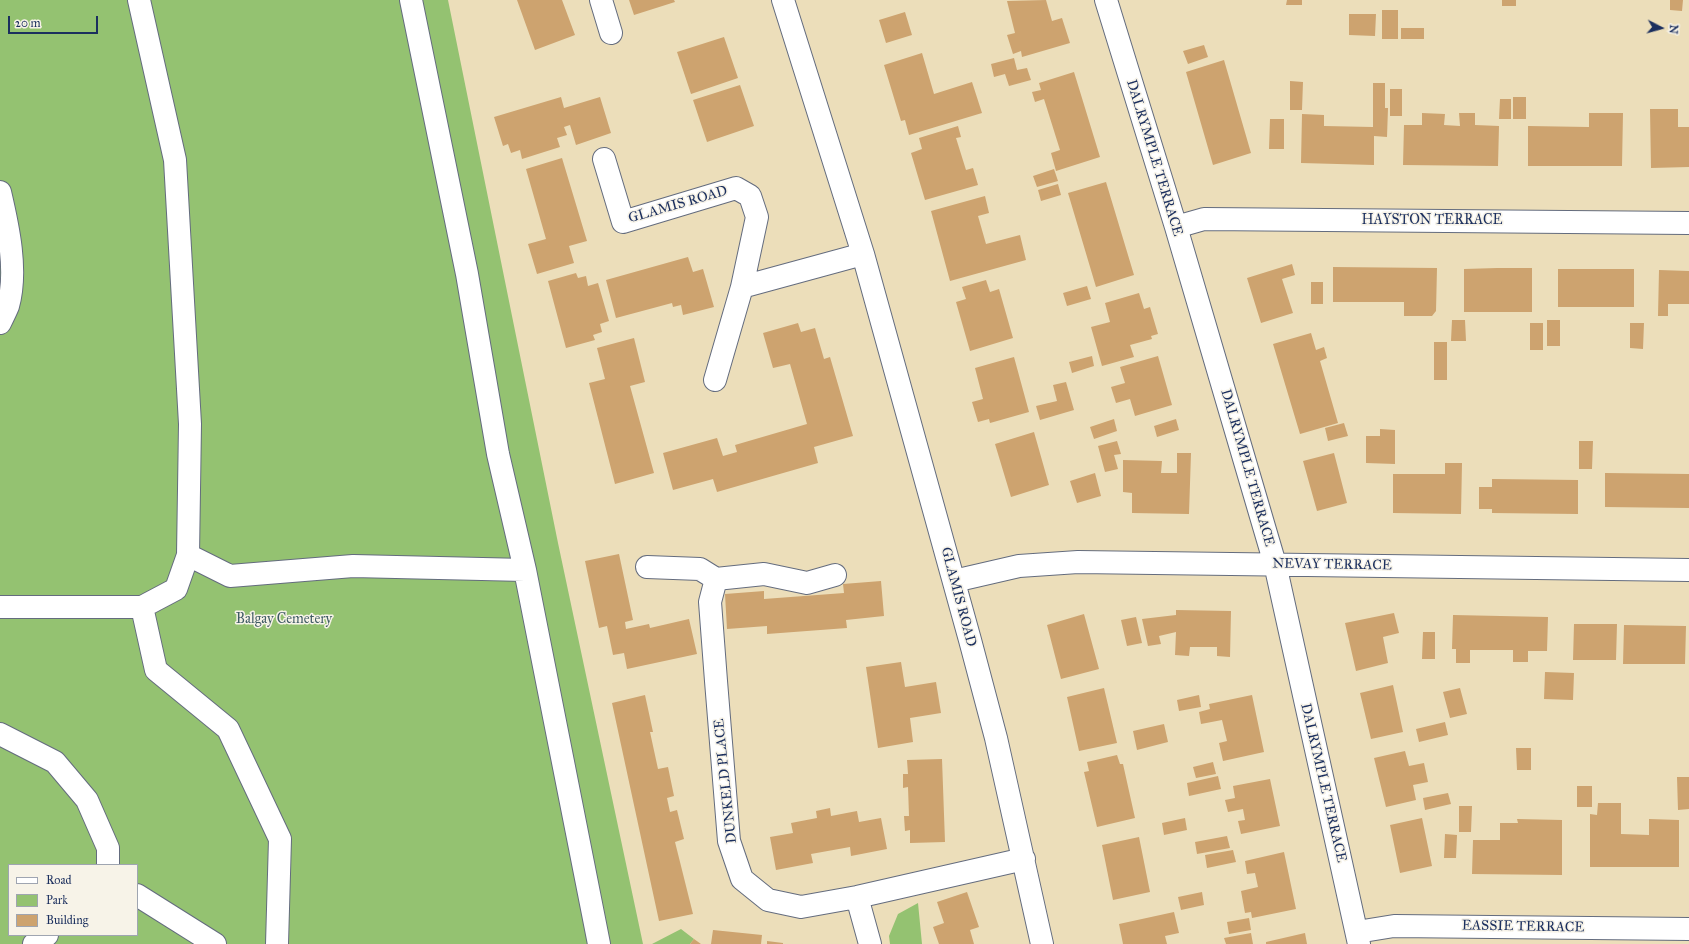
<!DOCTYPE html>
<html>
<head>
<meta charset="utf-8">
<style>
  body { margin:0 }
  #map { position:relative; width:1689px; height:944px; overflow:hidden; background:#ecdeba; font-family:"IM FELL Great Primer",serif }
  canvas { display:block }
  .legend { position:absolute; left:8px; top:864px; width:130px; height:72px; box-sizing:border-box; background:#f7f3e8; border:1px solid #9fa5b1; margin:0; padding:5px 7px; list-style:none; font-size:12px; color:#1b2f5e }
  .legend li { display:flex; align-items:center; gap:8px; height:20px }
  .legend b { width:20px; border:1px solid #9fa5b1 }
  .north { position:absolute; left:1641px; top:8px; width:40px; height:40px; -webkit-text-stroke:3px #f7f3e8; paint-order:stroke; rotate:96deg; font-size:11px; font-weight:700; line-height:16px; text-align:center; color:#1b2f5e }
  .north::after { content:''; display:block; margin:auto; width:14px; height:18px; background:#1b2f5e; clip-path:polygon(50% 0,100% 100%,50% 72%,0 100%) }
  .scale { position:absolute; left:8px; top:16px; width:90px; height:18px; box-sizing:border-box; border:2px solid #1b2f5e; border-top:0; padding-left:5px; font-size:12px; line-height:14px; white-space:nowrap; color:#1b2f5e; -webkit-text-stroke:3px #f7f3e8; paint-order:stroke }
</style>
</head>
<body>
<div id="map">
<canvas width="1689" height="944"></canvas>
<ul class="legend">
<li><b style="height:5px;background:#fff"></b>Road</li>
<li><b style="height:11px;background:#94c271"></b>Park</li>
<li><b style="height:11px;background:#cda36f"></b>Building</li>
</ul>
<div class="north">N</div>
<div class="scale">20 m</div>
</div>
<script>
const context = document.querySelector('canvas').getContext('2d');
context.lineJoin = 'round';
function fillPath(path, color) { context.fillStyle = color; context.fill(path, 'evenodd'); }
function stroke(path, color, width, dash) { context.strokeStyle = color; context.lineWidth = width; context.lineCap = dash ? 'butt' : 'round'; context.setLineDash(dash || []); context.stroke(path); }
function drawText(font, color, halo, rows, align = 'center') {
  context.font = font + ' "IM FELL Great Primer",serif'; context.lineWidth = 3; context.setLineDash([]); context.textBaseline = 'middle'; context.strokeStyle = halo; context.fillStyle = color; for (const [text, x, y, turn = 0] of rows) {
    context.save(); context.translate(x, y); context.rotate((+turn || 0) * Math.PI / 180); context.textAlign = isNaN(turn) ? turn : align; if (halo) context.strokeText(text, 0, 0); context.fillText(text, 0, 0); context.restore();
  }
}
fillPath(new Path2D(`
  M0,0H448L558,543L643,944H0ZM9,865H137V935H9Z
  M918,903L922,944H890L889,936L898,914Z
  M681,929L694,939L690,944H652Z`), '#94c271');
fillPath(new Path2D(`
  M517,0H562L575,35L535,50Z
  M629,0H674L675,2L634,15Z
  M1046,0L1052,21L1062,18L1070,43L1022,57L1021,51L1013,54L1007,35L1015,33L1007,1Z
  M1287,0H1302V5H1286Z
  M1502,0H1516V6H1502Z
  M1670,0H1683L1682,11L1670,10Z
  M1382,10H1398V39H1382Z
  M905,12L912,35L886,43L879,20Z
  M1349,14H1376L1375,36L1349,35Z
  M1401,28H1424V39H1401Z
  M724,37L738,78L691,94L677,52Z
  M1204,45L1208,57L1188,64L1183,51Z
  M922,53L934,94L972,82L982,113L909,135L905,120L901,121L884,65Z
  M1014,58L1017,70L1027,68L1031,80L1009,86L1005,74L994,77L991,64Z
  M1224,60L1251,153L1213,165L1186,72Z
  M1074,72L1100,157L1056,171L1051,153L1060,150L1044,99L1035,102L1032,92L1041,90L1039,83Z
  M1290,81L1303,82L1302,110H1290Z
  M1373,83H1385V108H1388L1387,137L1374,136V165L1301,163L1302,114L1324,115V126L1373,127Z
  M740,85L754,126L707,142L693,100Z
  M1390,89H1402V116H1390Z
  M561,97L564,108L600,97L611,133L576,145L570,125L564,127L567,135L557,138L560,147L522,159L520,150L511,153L508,144L503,146L494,117Z
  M1513,97H1526V119H1513Z
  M1500,99H1511V119H1499Z
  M1650,109H1678V127H1689V167L1651,168Z
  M1422,113L1445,114L1444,125L1460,126L1459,113H1475V125L1499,126L1498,166L1403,165L1404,125H1422Z
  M1589,113H1623L1622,166H1528V126L1589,127Z
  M1270,119H1284V149H1269Z
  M958,126L961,137L956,138L966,170L973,168L978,185L925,200L911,153L922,149L919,138Z
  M562,158L587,241L569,246L574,263L537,274L528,244L546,239L526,169Z
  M1054,169L1058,181L1037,187L1033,176Z
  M1106,182L1134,275L1096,287L1068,193Z
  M1058,184L1061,195L1041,201L1038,190Z
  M985,196L989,213L978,216L986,244L1020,235L1026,260L950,281L931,211Z
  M688,257L693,272L703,269L714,307L683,315L681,305L673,307L672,303L616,318L606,280Z
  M1292,264L1295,275L1282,279L1293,313L1261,323L1247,278Z
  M1333,267L1437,268L1436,311L1432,316H1404V302H1333Z
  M1497,268H1532V312H1464V269Z
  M1558,269H1634V307H1558Z
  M1659,270L1689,271V304H1668V316H1658Z
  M576,273L578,278L586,276L588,286L598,283L609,321L600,324L602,332L593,335L595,340L566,348L548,281Z
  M986,280L990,292L999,289L1013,338L970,351L956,302L966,299L962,287Z
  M1311,282H1323V304H1311Z
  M1087,286L1091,299L1067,306L1063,293Z
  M1139,293L1144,309L1150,307L1158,334L1151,336L1152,339L1130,345L1134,357L1102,366L1091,327L1110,322L1105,303Z
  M1452,320H1465L1466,341H1451Z
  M1547,320H1560V346H1547Z
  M798,323L801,332L815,328L824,359L830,357L853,436L814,447L818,463L717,492L713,479L673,490L663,453L717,438L723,456L737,452L735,445L807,424L790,364L773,368L763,333Z
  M1530,323H1543V350H1530Z
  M1630,323H1644L1643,349L1630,348Z
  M1311,333L1316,350L1324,347L1327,358L1320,361L1338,423L1300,434L1273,344Z
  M634,338L645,382L630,386L654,473L615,484L589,383L605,379L597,348Z
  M1434,342H1447V380H1434Z
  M1092,356L1094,366L1072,373L1069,362Z
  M1158,356L1172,405L1135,416L1130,399L1116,403L1111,387L1125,383L1120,367Z
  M1014,357L1029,412L990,423L989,419L978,422L972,402L983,399L975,368Z
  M1066,382L1074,410L1040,420L1036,406L1057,401L1053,385Z
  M1114,419L1117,431L1094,439L1090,427Z
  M1176,419L1179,430L1157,437L1154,426Z
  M1344,423L1348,436L1328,441L1325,428Z
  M1380,429L1395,430V464L1366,463V436H1380Z
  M1034,432L1049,485L1011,497L995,444Z
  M1117,441L1121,454L1114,455L1118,469L1105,472L1098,446Z
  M1579,441H1593L1592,469H1579Z
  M1177,453H1191L1189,514L1132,513V493L1123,492V460L1162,461L1161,473H1177Z
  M1334,453L1347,503L1317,511L1303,461Z
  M1445,463H1462L1461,514L1393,513V474H1445Z
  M1095,473L1101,496L1077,503L1070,481Z
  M1605,473L1689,474V508L1605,507Z
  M1492,479L1578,480V514L1492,513V509H1479V487H1492Z
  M619,554L633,620L625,622L626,629L649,624L650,628L689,619L697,654L627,669L624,653L613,655L607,626L599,628L585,561Z
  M881,581L884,616L846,620L847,628L767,634V626L727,629L725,594L764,591V599L844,593L843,584Z
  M1176,610L1231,611L1230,657L1217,656V647H1190L1189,656L1175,655L1176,632L1159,636L1161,644L1148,646L1142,619L1176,615Z
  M1394,613L1399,633L1383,637L1388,663L1356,671L1345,623Z
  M1084,614L1099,669L1061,679L1047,625Z
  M1453,615L1548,617L1547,651H1528V662H1513V650H1470V663H1456V649H1452Z
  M1136,617L1142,643L1127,646L1121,620Z
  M1574,624H1617L1616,660H1573Z
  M1624,625L1686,626L1685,664H1623Z
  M1423,632H1435V659H1422Z
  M901,662L905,687L936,682L941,713L910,718L913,742L878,748L866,667Z
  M1545,672L1574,673L1573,700L1544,699Z
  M1393,685L1403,732L1371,739L1360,693Z
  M1104,688L1117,743L1079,751L1067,697Z
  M1460,688L1467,714L1450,718L1443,692Z
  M645,695L653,732H650L658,769L668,767L674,796L667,798L670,812L677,810L684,839L675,842L693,914L659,921L612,703Z
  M1199,695L1201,707L1179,711L1177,700Z
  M1252,695L1264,752L1223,761L1219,743L1227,741L1222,720L1201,724L1199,712L1210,709L1209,704Z
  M1445,722L1448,735L1419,742L1416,729Z
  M1164,724L1168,742L1137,750L1133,731Z
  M1516,748H1531V770H1517Z
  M1405,751L1409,766L1424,763L1428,782L1413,785L1416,800L1386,807L1374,758Z
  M1117,755L1120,764H1123L1135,818L1097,827L1084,772L1089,771L1087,762Z
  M942,759L945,842L910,843V830L905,831L904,816H909L908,787L903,788V774H908L907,760Z
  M1213,762L1216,774L1196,778L1193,767Z
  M1218,776L1221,789L1189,796L1187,783Z
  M1677,777H1689V809L1678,810Z
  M1270,779L1280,826L1241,834L1238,821L1245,820L1243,809L1228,812L1225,800L1235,798L1233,786Z
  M1577,786H1592V807H1577Z
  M1448,793L1451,804L1425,810L1423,798Z
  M1598,803H1621V834L1649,835V819L1679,820V867H1590V814L1597,815Z
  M1459,806H1472L1471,832H1459Z
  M830,808L831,816L857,811L859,822L881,818L887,849L851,856L850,847L811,854L813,863L776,870L770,837L793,833L791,823L817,818L816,811Z
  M1185,818L1187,830L1164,835L1162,823Z
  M1422,818L1432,866L1400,873L1390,825Z
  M1517,819L1562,820V875L1472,874L1473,840H1500V823H1518Z
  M1445,834L1457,835L1456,858H1444Z
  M1227,836L1230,848L1197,854L1195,842Z
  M1139,837L1150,892L1113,900L1102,845Z
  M1233,850L1236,862L1207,868L1205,855Z
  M1284,852L1296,909L1252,918L1251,912L1245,913L1241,891L1258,887L1255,873L1247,874L1245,861Z
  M967,892L979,927L970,930L974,944H939L933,927L944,923L937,902Z
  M1202,892L1204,905L1181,910L1178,897Z
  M1174,912L1179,933L1165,936L1167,944H1123L1119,924Z
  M1249,918L1251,930L1229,934L1227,922Z
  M713,930L762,935L761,944H711Z
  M1251,933L1253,944H1226L1224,938Z
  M1305,933L1307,944H1266V942Z
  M694,939L701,944H690Z
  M767,941L783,943V944H767Z`), '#cda36f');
const minor = new Path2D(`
  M411,0L467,274L498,454L525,570L599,944
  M601,0L611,33
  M783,0L863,254L970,640L996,738L1042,944
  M1106,0L1176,227L1275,564L1359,944
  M604,159L623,222L736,188L750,196L757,217L742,287L715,380
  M0,192C8,226 18,271 8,306C6,311 3,317 0,323
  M1176,227L1204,219L1689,223
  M742,287L863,254
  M188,555L230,576L353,566L525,570
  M647,567L700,569L716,579L764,574L807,583L835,575
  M716,579L710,602L716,681L729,841L742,879L768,900L801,907L857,897L1024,859
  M954,581L1019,566L1078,562L1689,570
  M0,607H142L176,589L188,555L190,424L175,160L139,0
  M142,607L156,670L228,729L280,839L277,944
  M0,734L55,762L87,800L108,848V865
  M137,895L215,944
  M857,897L870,944
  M1357,932L1394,926L1689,929
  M34,944L47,935`);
stroke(minor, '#646c7e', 24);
stroke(minor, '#fff', 22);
drawText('14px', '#1b2f5e', '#f7f3e8', [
  ["DALRYMPLE TERRACE",1154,158,73],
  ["GLAMIS ROAD",678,205,-16],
  ["HAYSTON TERRACE",1432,221],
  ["DALRYMPLE TERRACE",1247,468,74],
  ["NEVAY TERRACE",1332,565,1],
  ["GLAMIS ROAD",958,597,75],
  ["DUNKELD PLACE",726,781,-96],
  ["DALRYMPLE TERRACE",1323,783,77],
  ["EASSIE TERRACE",1523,927,1]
]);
drawText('14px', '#3f5b64', '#f7f3e8', [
  ["Balgay Cemetery",284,620]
]);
</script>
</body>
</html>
